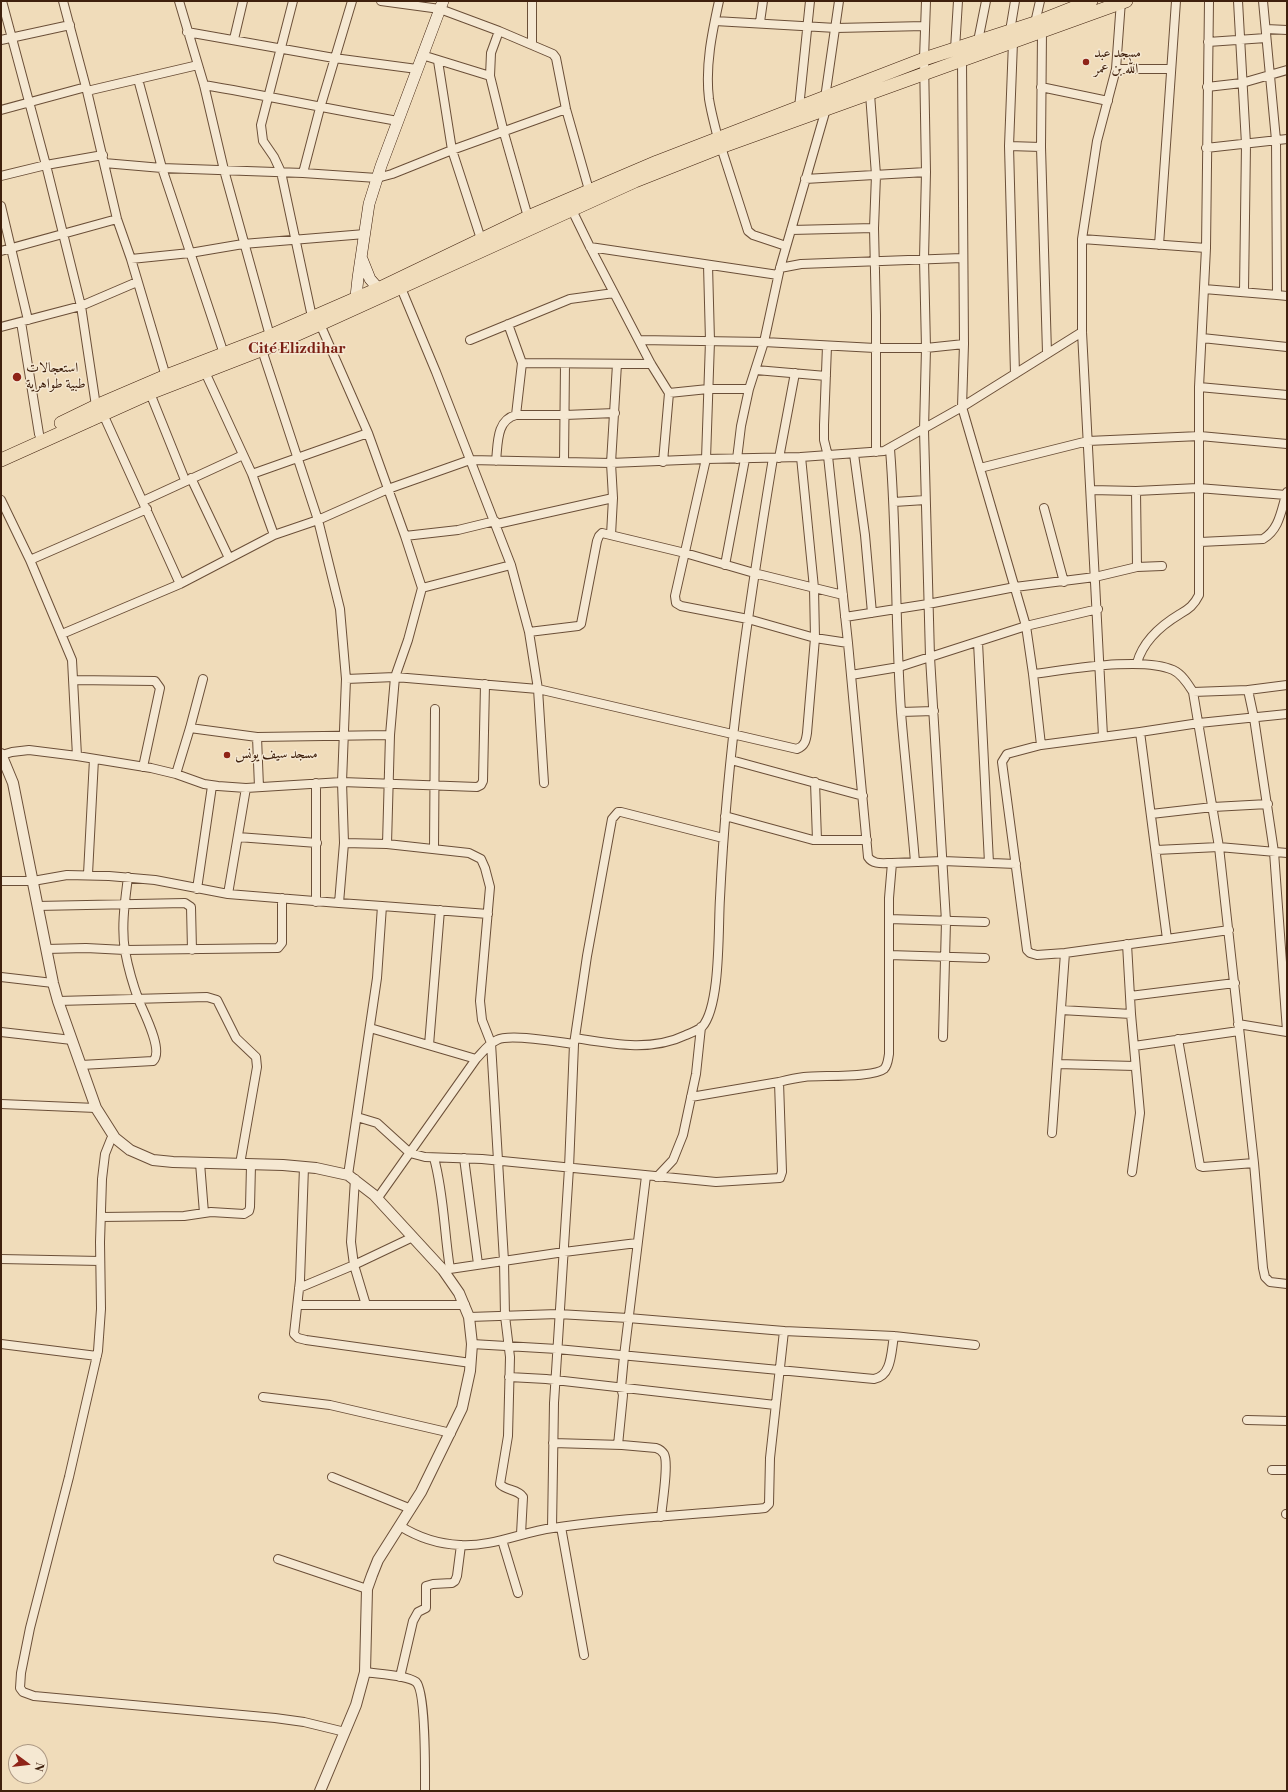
<!DOCTYPE html>
<html>
<head>
<meta charset="utf-8">
<style>
  body { margin:0 }
  #map { position:relative; width:1288px; height:1792px; overflow:hidden; background:#f0dcba; font-family:"Libre Bodoni",serif }
  canvas { display:block }
  .frame { position:absolute; inset:0; border:2px solid #3f200d; pointer-events:none }
  .north { position:absolute; left:8px; top:1744px; width:40px; height:40px; box-sizing:border-box; background:#f5e8d2; border:1px solid #ac9883; border-radius:50%; rotate:105deg; font-size:11px; font-weight:700; line-height:16px; text-align:center; color:#3f200d }
  .north::after { content:''; display:block; margin:auto; width:14px; height:18px; background:#8f2418; clip-path:polygon(50% 0,100% 100%,50% 72%,0 100%) }
</style>
</head>
<body>
<div id="map">
<canvas width="1288" height="1792"></canvas>
<div class="frame"></div>
<div class="north">N</div>
</div>
<script>
const context = document.querySelector('canvas').getContext('2d');
context.lineJoin = 'round';
function stroke(path, color, width, dash) { context.strokeStyle = color; context.lineWidth = width; context.lineCap = dash ? 'butt' : 'round'; context.setLineDash(dash || []); context.stroke(path); }
function drawText(font, color, halo, rows, align = 'center') {
  context.font = font + ' "Libre Bodoni",Amiri,serif'; context.lineWidth = 3; context.setLineDash([]); context.textBaseline = 'middle'; context.strokeStyle = halo; context.fillStyle = color; for (const [text, x, y, turn = 0] of rows) {
    context.save(); context.translate(x, y); context.rotate((+turn || 0) * Math.PI / 180); context.textAlign = isNaN(turn) ? turn : align; if (halo) context.strokeText(text, 0, 0); context.fillText(text, 0, 0); context.restore();
  }
}
const minor = new Path2D(`
  M2,1L46,165L81,306L96,406
  M63,1L87,91L117,219L131,259L167,380
  M179,1L204,85L224,170L270,336
  M293,1L261,125L263,141L274,157L281,172L312,317
  M381,1L440,9L499,31L553,54L556,58L566,109L589,190
  M532,1V45
  M926,1L924,59L926,172L924,259L926,348L924,430L930,657L946,921L943,1037
  M1238,1L1246,144L1244,291
  M715,21L836,28L925,26
  M760,22L763,1
  M1035,23L1040,1
  M1266,29L1287,30
  M499,31L491,53L490,76L504,133L528,217
  M1010,31L1015,1
  M1042,31L1041,147L1047,353
  M187,32L334,58L417,69
  M234,39L243,1
  M1,40L70,25
  M978,41L986,1
  M1013,42L1009,146L1015,374
  M1208,42L1266,38
  M955,49L958,1
  M422,55L490,76
  M438,61L452,150L481,239
  M962,61L964,344L962,407L1026,626L1033,674
  M1116,69H1171
  M138,79L162,168L224,354
  M204,85C269,96 333,110 398,121
  M1041,87L1108,101
  M1207,87L1242,83L1287,70
  M87,91L198,65
  M870,94L876,175L874,228L876,315V452
  M825,98L839,1
  M799,108L810,1
  M1,110L86,87
  M718,139C715,126 711,112 709,99C705,66 712,33 719,1
  M1009,146L1041,147
  M721,147L748,231L753,235L786,246
  M1206,148L1287,139
  M104,163L162,168L303,173L377,178L392,174L452,150L566,109
  M303,173L320,108L352,1
  M1,176L46,165L103,155
  M805,179L926,172
  M1,206L28,320
  M570,206L590,247L651,364L669,393L663,462
  M791,230L874,228
  M1082,239L1206,248
  M1159,245L1176,1
  M590,247L778,275
  M1,251L117,219
  M131,259L190,253L243,244L365,234
  M708,265L710,341L706,459L675,596L676,603L681,606L748,619L815,638L848,643
  M780,268L801,264L962,258
  M401,288L436,372L511,565L529,632L538,689L544,783
  M1204,289L1277,295L1276,140L1263,1
  M1277,295L1287,296
  M21,322L39,434
  M320,324L368,433L405,536L422,588L408,640L395,677L346,679
  M508,324L522,363
  M1,327L81,306L137,282
  M1202,338L1287,347
  M470,340L570,299L614,293
  M639,340L764,342L875,348H926L964,344
  M827,346L824,425V440L828,456L848,643L868,857C873,865 883,863 892,863
  M262,350L318,520L340,609L346,679L342,782L344,843L339,903L382,906L377,978L348,1175
  M756,370L826,376
  M205,372L252,474L274,535
  M1199,387L1287,395
  M150,393L185,480
  M669,393L708,389H749L764,342L780,268L826,109
  M103,414L180,584
  M516,415L522,363L651,364
  M890,449C897,536 895,624 901,712C905,762 911,812 915,862
  M854,454L865,535L872,613
  M779,458L795,373
  M737,459L741,426L749,389
  M496,461C498,444 496,420 516,415H565L615,413
  M564,462L565,364
  M980,468L1088,441L1200,436L1287,444
  M252,474L368,433
  M191,478L229,558
  M1091,490L1136,491L1198,488L1286,495
  M1136,491L1137,567
  M1,500L30,560L72,660L77,756
  M143,501L243,455
  M894,502L925,500
  M1044,508L1064,582
  M497,524L613,498
  M611,535L613,498L611,463L617,364
  M405,536L458,530L495,521
  M1200,542L1263,539C1280,529 1281,510 1287,492
  M30,560L147,509
  M725,565L745,459
  M422,588L511,565
  M845,617L928,604L1015,587L1095,577L1137,567L1162,566
  M529,632L578,626L581,624L597,541L599,536L602,533L685,553L754,573L843,595
  M62,634L180,584L274,535L318,520L388,489L470,460L611,463L706,459L801,457L884,451L962,407L1082,332
  M978,642L989,863
  M1137,663C1143,641 1160,626 1180,614C1189,609 1194,605 1199,595V387L1206,248L1209,1
  M851,675L899,667L1026,626L1098,609
  M73,680L155,681L160,688L143,767
  M1248,690L1254,718L1274,852L1287,1031
  M1193,692L1219,847L1254,1163L1263,1268L1265,1277L1270,1282L1287,1284
  M901,712L934,711
  M190,728L257,737L390,735
  M1140,732L1167,939L1065,953L1037,955L1030,953L1027,950L1002,762L1007,754L1041,745L1140,732L1199,723L1287,714
  M1103,736L1082,332V239L1097,141L1116,69L1121,1
  M257,737L259,787
  M1041,745L1033,674C1067,670 1142,656 1173,670C1182,674 1188,684 1193,692L1248,690L1287,685
  M2,755L12,752L29,750L77,756L151,768L176,774L204,784L218,786L246,788L342,782L477,787L481,785L483,781L485,684
  M731,760L863,796
  M176,774L190,728L203,679
  M815,782L817,840
  M316,783V902
  M1151,814L1213,807L1268,804
  M725,816L813,840H867
  M238,837L317,843
  M344,843L387,844L469,853L481,859L485,868L490,887L480,1001L482,1020L491,1043L504,1261L505,1316L510,1357L508,1436L500,1484C506,1491 518,1489 523,1497L521,1534
  M387,844L390,735L395,677L538,689L797,749C805,746 806,740 807,733L815,638L814,588L801,457
  M434,849L435,709
  M1156,850L1219,847L1287,853
  M88,874L94,759
  M1,881H33L67,875L109,876L155,880L228,894L339,903
  M197,889L212,786
  M228,894L246,788
  M37,906L185,903L191,907L192,950
  M382,906L488,914
  M889,919L985,922
  M1167,939L1229,930
  M1127,944L1131,1014L1140,1113L1132,1172
  M46,949L86,948L125,950L278,948L282,943V898
  M889,955L985,958
  M1,977L53,983
  M1130,996L1235,983
  M58,1001L207,997L217,1000L236,1038L256,1057L257,1067L240,1164
  M1061,1010L1131,1014
  M1238,1024L1287,1032
  M370,1028L476,1059
  M1,1032L72,1040
  M575,1038C612,1044 651,1052 686,1035C691,1033 698,1030 702,1027C721,1006 718,927 720,898C727,750 749,604 773,458
  M1178,1039L1200,1166L1203,1167L1254,1163
  M429,1045L440,910
  M1134,1046L1239,1031
  M1057,1064L1135,1066
  M81,1065L153,1061C164,1051 144,1013 139,1001C133,985 128,967 125,951C121,927 125,901 128,877
  M691,1097L779,1082
  M1,1104L96,1108
  M357,1117L377,1123L410,1153L425,1157L482,1159L716,1182L780,1178L782,1172L779,1082C787,1080 795,1078 804,1077C820,1075 873,1078 884,1069C888,1065 888,1059 889,1054V898L892,863L943,861L1016,864
  M1052,1133L1065,953
  M115,1138L111,1139L105,1154L102,1179L100,1242L101,1309L98,1351L69,1477L30,1628L21,1673L20,1688L23,1692L34,1696L275,1718L304,1722L345,1732
  M434,1158C444,1194 444,1232 450,1269
  M464,1158L478,1264
  M200,1163L204,1213
  M304,1167L300,1280L294,1334L298,1338L306,1340L471,1363
  M657,1177L673,1160L683,1135L696,1074L701,1027
  M355,1179L351,1242L354,1265L366,1305
  M377,1199L476,1059C482,1053 488,1044 497,1040C509,1033 558,1042 574,1044
  M101,1217L184,1216L211,1212L244,1214L249,1211L250,1207L251,1165
  M1,1259L100,1261
  M443,1270L564,1252L637,1243
  M299,1288L354,1265L413,1237
  M298,1305H465
  M469,1317L558,1314L628,1318L784,1331L894,1336L975,1345
  M1,1344L97,1356
  M472,1344L557,1349L874,1379C892,1376 891,1352 894,1336
  M509,1377L546,1379L775,1405
  M263,1397L330,1405L451,1433
  M1247,1420L1287,1421
  M553,1443L622,1445L656,1448C659,1449 662,1451 664,1454C669,1463 662,1505 661,1517
  M618,1445L623,1395L621,1388L624,1356L646,1176
  M1272,1470H1287
  M332,1477L411,1509
  M1286,1514H1287
  M400,1526C419,1538 438,1544 460,1545C492,1547 522,1532 553,1528C623,1517 694,1515 765,1508L769,1504L770,1458L784,1331
  M561,1527L584,1655
  M552,1528L554,1403L569,1168L574,1044L587,956L612,819L618,812H621L723,838
  M502,1540L518,1593
  M278,1559L367,1589
  M365,1672C377,1674 407,1675 416,1682C426,1691 425,1774 425,1791
  M400,1677L413,1621L418,1612L426,1608V1586L433,1584L452,1583L455,1581L457,1576L461,1545`);
const tertiary = new Path2D(`
  M1,754L13,783L53,983L58,1001L96,1108L115,1138L130,1150L153,1160L173,1162L283,1165L316,1168L348,1175L374,1195L443,1270L459,1293L469,1317L472,1344L470,1371L462,1408L421,1492L378,1560L372,1575L367,1589L365,1672L356,1705L320,1791`);
const secondary = new Path2D(`
  M362,259L370,279L384,295
  M355,306L358,278L369,204L381,166L443,1`);
const primary = new Path2D(`
  M61,423L96,406L166,376L270,336L378,289L528,217L657,162L924,59L1035,23L1091,1
  M1,460L150,393L266,348L320,324L635,181L721,147L1126,1`);
stroke(minor, '#6b4f38', 10);
stroke(tertiary, '#6b4f38', 12);
stroke(secondary, '#3f200d', 12);
stroke(primary, '#3f200d', 14);
stroke(minor, '#f5e8d2', 8);
stroke(tertiary, '#f5e8d2', 10);
stroke(secondary, '#f5e8d2', 11);
stroke(primary, '#f0dcba', 13);
for (const [x, y, r, color] of [
  [1086,62,4,"#8f2418"],
  [17,377,5,"#8f2418"],
  [227,755,4,"#8f2418"]
]) { const dot = new Path2D(); dot.arc(x, y, r, 0, 2 * Math.PI); context.fillStyle = color; context.fill(dot); stroke(dot, '#f5e8d2', 1.5); }
drawText('14px', '#3f200d', '#f5e8d2', [
  ["مسجد عبد",1094,54],
  ["الله بن عمر",1094,70],
  ["استعجالات",26,369],
  ["طبية طواهرية",26,385],
  ["مسجد سيف يونس",235,755]
], 'left');
drawText('bold 15px', '#7a1f14', '#f5e8d2', [
  ["Cité Elizdihar",297,349]
]);
</script>
</body>
</html>
